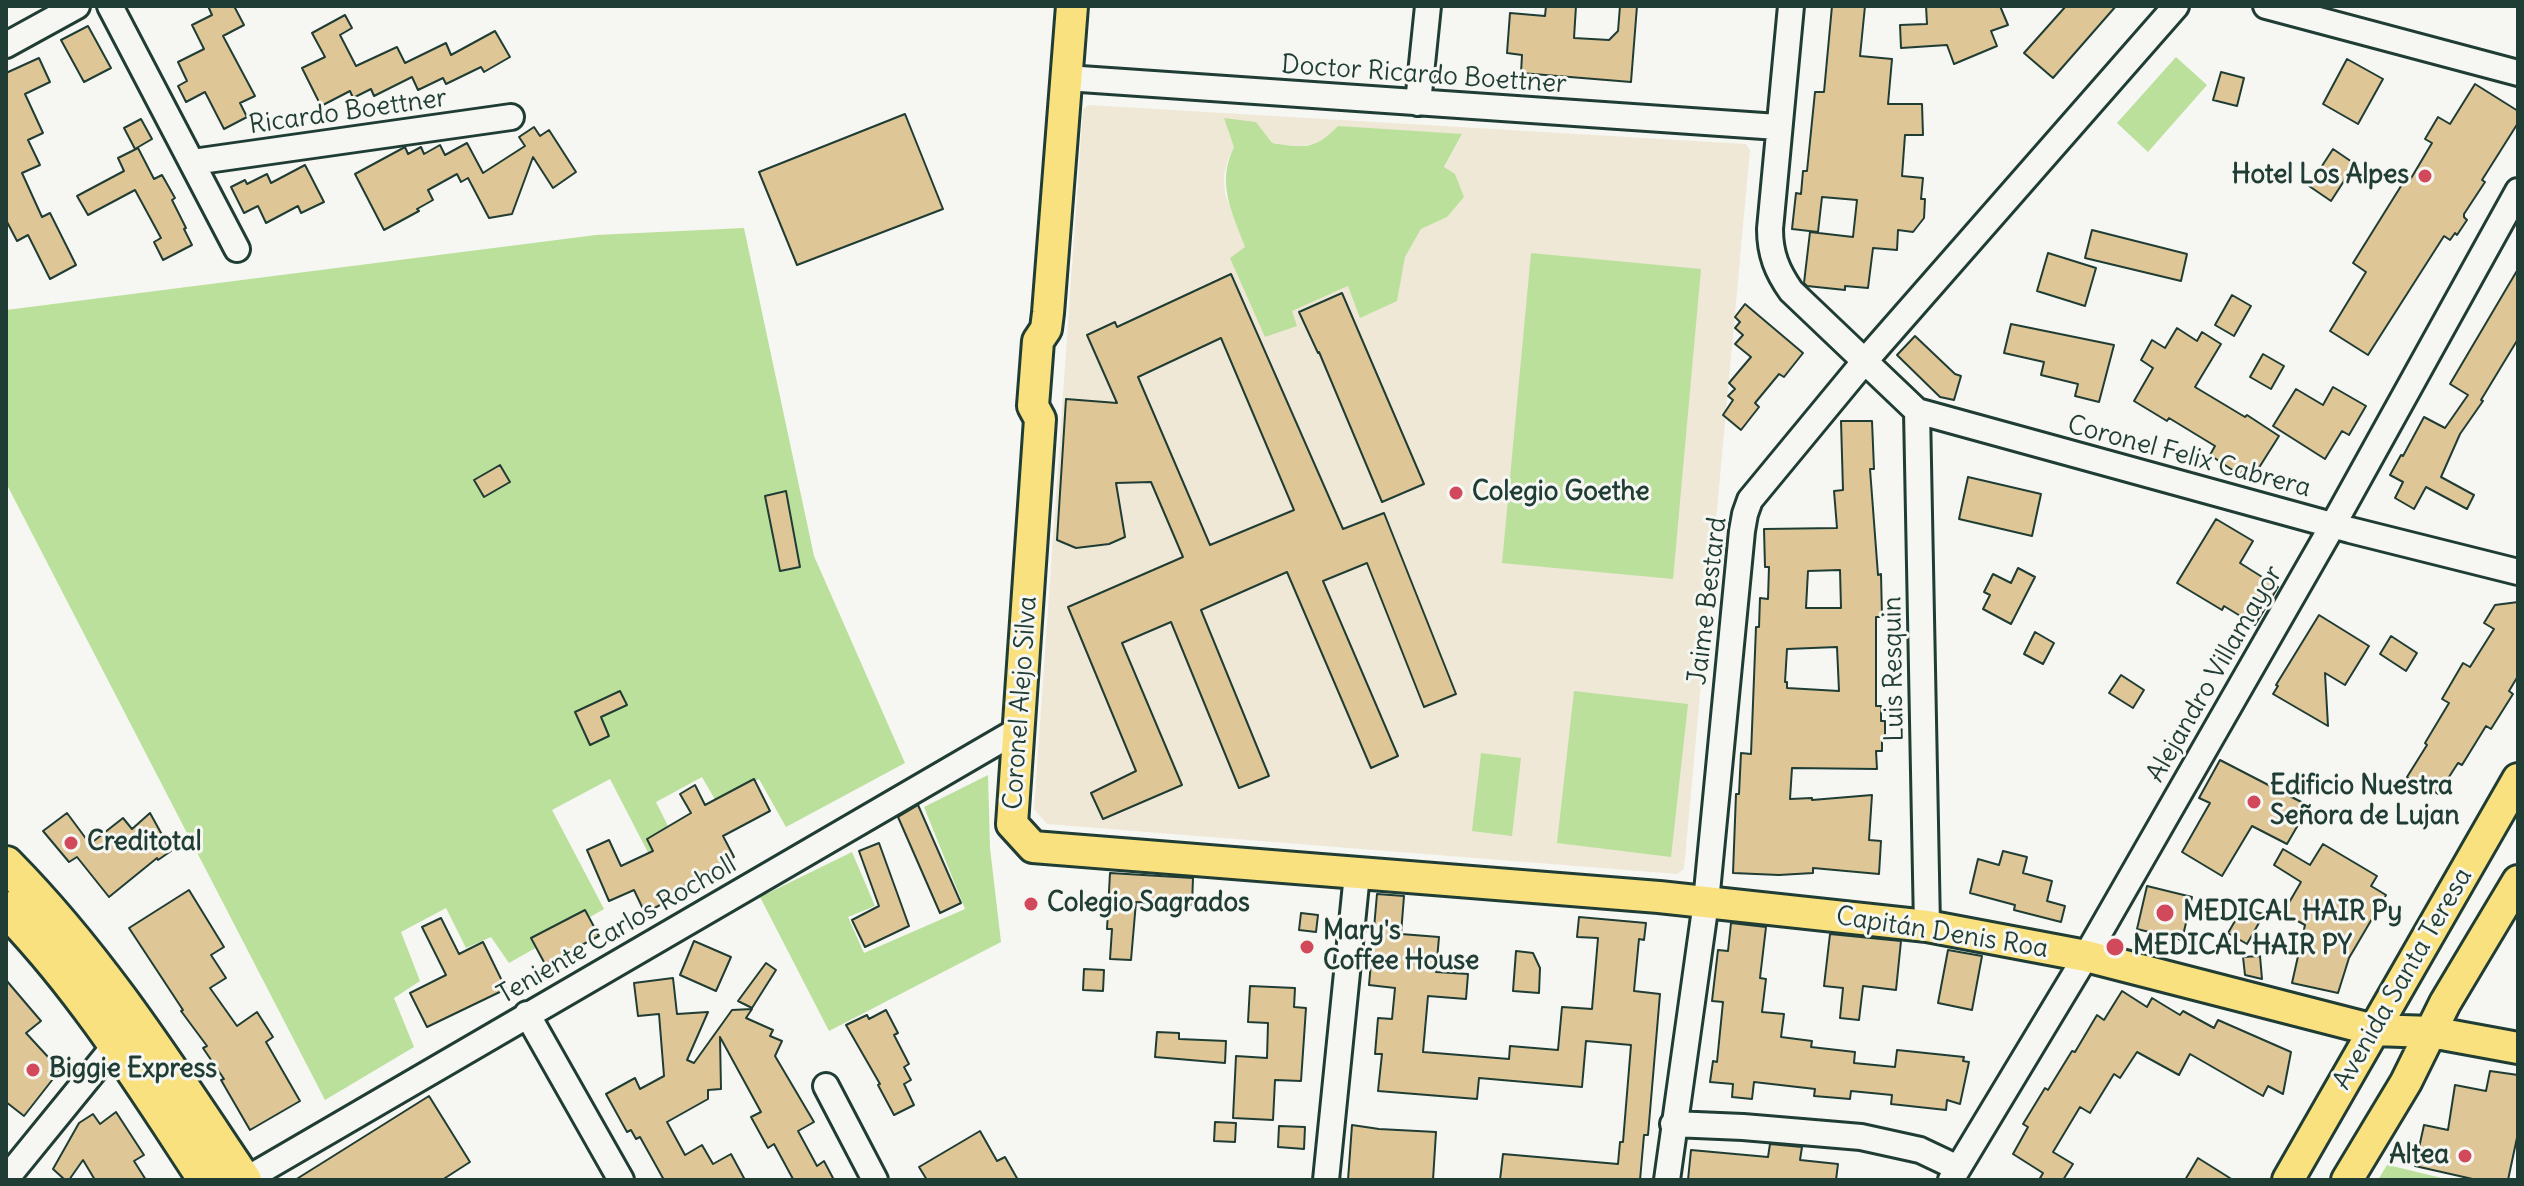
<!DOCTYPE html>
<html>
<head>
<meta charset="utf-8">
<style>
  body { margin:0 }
  #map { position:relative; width:2524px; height:1186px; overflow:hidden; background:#f6f6f2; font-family:Delius,sans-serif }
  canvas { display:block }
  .frame { position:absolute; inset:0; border:8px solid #1f3d34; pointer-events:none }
</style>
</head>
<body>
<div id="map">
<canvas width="2524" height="1186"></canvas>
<div class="frame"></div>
</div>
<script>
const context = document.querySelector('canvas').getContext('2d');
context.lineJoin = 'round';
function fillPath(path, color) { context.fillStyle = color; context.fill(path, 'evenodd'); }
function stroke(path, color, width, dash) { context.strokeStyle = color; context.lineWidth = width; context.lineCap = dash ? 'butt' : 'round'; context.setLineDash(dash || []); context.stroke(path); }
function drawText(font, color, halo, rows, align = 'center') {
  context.font = font + ' Delius,sans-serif'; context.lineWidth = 6; context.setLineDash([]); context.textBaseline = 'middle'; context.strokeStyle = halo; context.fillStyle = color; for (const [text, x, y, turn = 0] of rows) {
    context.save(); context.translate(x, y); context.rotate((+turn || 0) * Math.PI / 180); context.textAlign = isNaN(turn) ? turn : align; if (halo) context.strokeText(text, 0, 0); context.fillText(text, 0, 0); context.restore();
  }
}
fillPath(new Path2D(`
  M1088,105L1746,144L1750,150L1684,869L1677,874L1047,824L1034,809L1083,109ZM1462,135L1444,168L1447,217L1421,229L1405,257L1396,301L1348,286L1291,311L1245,247L1225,194L1224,175L1228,159L1234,147L1272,143L1298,147L1322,142ZM1232,274L1254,323L1333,507L1221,338L1165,364L1142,316ZM1342,293L1360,333L1318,353L1299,312ZM1115,323L1210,545L1287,572L1201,610L1268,776L1239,788L1171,622L1123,643L1181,785L1104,819L1091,793L1136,771L1068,607L1183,557L1087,335ZM1368,355L1424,484L1383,502ZM1385,514L1456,694L1424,707L1367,563L1323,581L1397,756L1372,768L1292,549Z`), '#efe8d6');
fillPath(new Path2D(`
  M2176,57L2207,85L2148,152L2117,123Z
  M1224,118L1256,122L1272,143C1304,148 1315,150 1338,126L1462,134L1444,167L1455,174L1464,197L1447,217L1421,229L1405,257L1397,301L1360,318L1348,286L1292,311L1297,326L1265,337L1230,258L1245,247C1232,212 1216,183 1234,147Z
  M744,228L814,556L905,763L786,827L759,779L717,803L702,777L656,802L682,854L656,868L610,779L552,810L604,909L509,963L491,937L466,948L446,908L401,932L420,981L394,998L414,1047L325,1100L6,483V310L596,235ZM500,465L510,482L484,497L475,479ZM786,491L800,566L780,570L765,496ZM595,703L609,736L590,744L575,713Z
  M1531,253L1701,269L1673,579L1502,563Z
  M1574,691L1688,704L1671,857L1557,843Z
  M1481,753L1521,758L1512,836L1472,831Z
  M988,775L990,848L1001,942L829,1031L760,897L852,852L875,906L848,917L864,953L965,909L924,807Z
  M2387,1165H2388L2450,1180H2378Z`), '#bae09c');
const building = new Path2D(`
  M208,6H234L244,25L223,36L255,96L240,103L247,117L224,129L205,92L186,102L178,86L187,81L178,62L204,49L192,25L212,15Z
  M1546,6H1576L1574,38L1609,40L1618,31L1620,6H1637L1631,82L1521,73L1522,55L1507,53L1510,13L1545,16Z
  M1832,6H1865L1860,56L1892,59L1888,104H1922L1923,135H1905L1902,176L1923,178L1921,199H1925L1924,218L1913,232L1898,230L1897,250L1873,248L1868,288L1845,286V290L1807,286L1804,283L1810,232L1853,237L1857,200L1822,197L1818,232L1792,229L1796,193L1801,194L1803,171H1807L1815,92H1824Z
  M1926,6H2000L2008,25L1991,31L1997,46L1954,64L1947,45L1901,48L1900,25L1927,24Z
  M2066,6H2116L2053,78L2024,53Z
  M345,15L352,28L340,35L356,66L397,47L405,63L446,43L451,55L495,31L510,57L484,72L481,67L446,84L443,78L418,90L412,77L374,96L371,89L353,98L350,91L321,106L302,68L325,57L312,33Z
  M88,26L111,68L84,82L61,40Z
  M39,58L50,82L25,94L43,133L28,140L40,165L22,173L42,217L50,213L76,265L50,279L28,235L17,241L6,220V73Z
  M2347,59L2383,79L2358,124L2323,104Z
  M2221,72L2244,78L2237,106L2213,100Z
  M2475,84L2518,111V123L2482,180L2485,182L2464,214V217L2467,220L2457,235L2455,233L2450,240L2444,236L2368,355L2330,331L2366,272L2353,263L2406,178L2410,180L2432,143L2425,139L2438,117L2450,124Z
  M905,114L943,209L797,265L759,172Z
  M141,119L152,139L135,149L124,128Z
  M534,127L540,136L549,130L576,172L553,188L533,157L512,214L489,218L468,178L461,182L457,174L428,190L433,200L417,209L419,211L384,230L355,174L405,147L408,154L421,147L424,154L440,145L445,155L467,143L483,173L525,146L519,137Z
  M138,148L154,179L162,175L175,198L172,200L186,228L184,229L192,245L163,260L154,242L161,238L135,190L88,215L77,196L124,171L118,158Z
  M2333,149L2355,164L2331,201L2309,186Z
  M305,165L324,202L301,213L298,206L266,223L258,206L244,213L231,187L245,180L247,184L267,174L271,183Z
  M2092,230L2187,254L2181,281L2085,258Z
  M2048,253L2096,268L2085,306L2037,291Z
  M2518,269V339L2481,400L2483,401L2460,434L2441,477L2474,495L2467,509L2426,487L2414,509L2395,498L2403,482L2390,475L2401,455L2403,456L2424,417L2445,428L2468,395L2450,384Z
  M1231,274L1343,529L1384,513L1456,694L1424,707L1367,563L1323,581L1398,756L1371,768L1287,572L1201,610L1269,776L1239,788L1171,622L1122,643L1182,785L1103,819L1091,793L1136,771L1068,607L1183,557L1151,482L1116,483L1125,537L1109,544L1076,548L1057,540L1066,399L1117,403L1087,335L1115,322L1117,327ZM1221,338L1294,510L1210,545L1138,377Z
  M1342,293L1424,484L1382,502L1319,352L1318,353L1299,312Z
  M2232,295L2251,306L2234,336L2215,325Z
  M1745,304L1803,353L1784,377L1779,374L1755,403L1759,407L1741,430L1723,415L1733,400L1728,396L1735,389L1729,383L1751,357L1735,344L1743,335L1735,328L1740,322L1735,317Z
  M2011,324L2114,345L2099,402L2075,396L2078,384L2041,375L2044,362L2004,353Z
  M2177,328L2197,341L2202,332L2221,344L2195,387L2245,417L2247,415L2279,436L2255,474L2245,468L2240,475L2210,455L2215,446L2169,418L2167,421L2134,401L2153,368L2141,360L2152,340L2165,348Z
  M1915,336L1955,374L1961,376L1954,400L1940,397L1897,355Z
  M2263,354L2284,366L2271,389L2250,377Z
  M2333,387L2366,406L2349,435L2342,431L2325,459L2273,426L2296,389L2323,405Z
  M1841,421H1872L1874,469H1870L1878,575L1881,574L1882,617H1876V706H1881V721H1885V738H1882V751H1876L1877,769L1792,768L1790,799L1812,798V800L1872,795L1869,840L1881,841L1879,874L1813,868V873L1779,875L1733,873L1736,794H1739L1741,753L1751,754L1756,627H1759L1760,598L1768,599L1769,567H1765L1764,529L1837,528L1834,491L1843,490ZM1840,570L1841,608H1806L1808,571ZM1837,647L1839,691L1787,688V682H1785L1787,649Z
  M500,465L510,482L484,497L474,480Z
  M1968,477L2041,494L2032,536L1959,519Z
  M786,491L800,567L780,571L765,496Z
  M2216,519L2253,541L2240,563L2278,587L2255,625L2224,606L2222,610L2177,583Z
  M2018,568L2035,577L2011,624L1983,609L1990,595L1984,592L1993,574L2011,583Z
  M2518,602V676L2509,691L2513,694L2491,729L2486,726L2462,765L2458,763L2438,794L2426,786L2424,789L2407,777L2427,745L2425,743L2449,703L2442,699L2463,663L2470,667L2494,629L2484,623L2495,605Z
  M2319,615L2369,646L2345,685L2325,673L2328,726L2273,694L2278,686L2276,685Z
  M2035,632L2054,643L2043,664L2024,654Z
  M2391,636L2417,653L2406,671L2380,654Z
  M2121,675L2144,690L2133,708L2109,693Z
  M620,691L627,705L601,717L609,736L590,745L575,712Z
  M2220,760L2309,806L2287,844L2252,826L2222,876L2182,852L2210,803L2199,798Z
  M754,779L770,811L723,836L734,857L662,898L664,903L645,913L634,890L609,901L587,850L609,840L621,866L653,851L647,839L691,813L680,794L695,785L705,805Z
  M918,805L961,903L940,913L898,817Z
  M67,813L90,844L123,818L132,829L150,813L171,851L158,860L157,858L109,897L77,857L69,862L43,831Z
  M879,843L909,926L865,947L852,920L879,906L859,851Z
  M2323,844L2377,876L2371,886L2386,895L2349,958L2338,993L2292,983L2305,925L2283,913L2301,882L2274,865L2283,849L2310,865Z
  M2003,851L2027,857L2023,873L2052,881L2047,901L2065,906L2061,922L2014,910L2015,905L1970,893L1978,859L1999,865Z
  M1110,873L1193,878L1192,905L1136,902L1131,960L1110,959L1112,929H1107Z
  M2147,886L2192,897L2182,940L2137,929Z
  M189,890L224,947L211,955L226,978L210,988L237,1026L257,1012L273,1037L266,1042L300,1101L250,1130L221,1080L224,1079L203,1048L207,1046L181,1011L183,1010L129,928Z
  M1377,894L1404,896L1401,934L1439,937L1436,972L1468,974L1466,999L1428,996L1423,1052L1509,1059L1510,1046L1558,1050L1562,1007L1592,1009L1598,938L1577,937L1579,917L1646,923L1644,940L1639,939L1634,991L1660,994L1648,1135H1644L1640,1180H1500L1503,1154L1618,1164L1620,1142H1623L1631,1045L1586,1041L1582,1087L1479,1078L1477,1099L1378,1091L1382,1054H1375L1378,1018L1392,1019L1395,988L1369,985Z
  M2242,909L2264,914L2247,944L2228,933Z
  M585,910L599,936L545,964L531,938Z
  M1301,913L1318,915L1316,932L1299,930Z
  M441,918L459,954L483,942L506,989L427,1027L410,993L446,975L422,927Z
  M1731,923L1766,927L1760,978L1766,979L1762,1012L1784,1014L1781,1037L1812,1041L1811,1047L1855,1052L1854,1063L1895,1067L1897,1050L1964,1057L1963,1061L1969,1062L1960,1104L1947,1100L1946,1110L1891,1104L1892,1095L1851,1091L1850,1099L1814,1096L1815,1089L1754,1082L1752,1099L1732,1097L1733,1084L1710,1082L1713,1061L1717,1062L1723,1002L1712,1001L1718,950L1728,951Z
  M1830,934L1901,941L1896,990L1863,986L1859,1020L1840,1018L1843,988L1824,986Z
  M694,941L731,957L716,991L680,975Z
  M1948,950L1982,956L1972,1010L1938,1003Z
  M1516,951L1533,953L1540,968L1539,993L1513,991Z
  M2260,956L2262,979L2245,975L2243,957Z
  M766,963L776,970L752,1008L738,1001Z
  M1084,969L1104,970L1103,991L1083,990Z
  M673,978L677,1014L708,1012L687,1060L694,1063L732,1010L752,1009L746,1018L773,1030L770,1036L782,1041L775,1056L814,1122L798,1131L817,1166L824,1161L834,1180H791L793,1179L774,1144L768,1148L751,1117L761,1112L720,1037L721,1089L708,1090V1099L667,1122L685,1155L702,1145L713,1164L731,1154L745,1180H664L640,1137L636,1139L631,1130L627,1132L606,1094L635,1078L640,1089L664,1076L659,1014L638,1016L634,983Z
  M6,980L41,1021L26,1033L60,1070L24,1116L6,1102Z
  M1250,986L1295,988L1294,1007L1306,1008L1301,1081L1275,1080L1273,1120L1233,1118L1236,1056L1267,1058L1268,1023L1248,1022Z
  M2122,991L2147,1007L2152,998L2180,1015L2183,1011L2214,1028L2218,1020L2291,1052L2283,1094L2268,1086L2263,1096L2190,1054L2179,1075L2137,1052L2120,1078L2114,1074L2090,1113L2080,1107L2053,1152L2073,1164L2063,1180H2039L2043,1173L2013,1154L2028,1127L2023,1124L2045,1088L2048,1090L2072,1051L2075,1052L2097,1015L2104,1020Z
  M886,1010L898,1033L894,1035L909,1064L904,1067L911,1080L904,1084L914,1105L894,1115L878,1085L880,1084L846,1025L867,1015L869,1019Z
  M1157,1032L1179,1033V1039L1226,1041L1225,1063L1155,1057Z
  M2490,1071L2518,1075V1133L2508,1180H2477L2415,1166L2424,1125L2448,1130L2455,1085L2486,1091Z
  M429,1096L470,1162L442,1180H295Z
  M116,1112L144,1155L134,1161L146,1180H95L83,1160L69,1180H65L53,1169L79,1123L93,1114L100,1124Z
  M1215,1122L1236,1123L1235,1142L1214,1141Z
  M1352,1125L1379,1129L1436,1132L1433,1180H1348Z
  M1279,1126L1305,1127L1304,1149L1278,1147Z
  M980,1131L997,1161L1005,1157L1018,1180H927L919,1167Z
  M1770,1144L1802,1147L1800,1160L1838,1164L1836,1180H1688L1691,1150L1768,1157Z
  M2198,1158L2233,1180H2185Z`);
fillPath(building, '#dfc696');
stroke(building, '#1f3d34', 2);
const minor = new Path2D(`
  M110,6L237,249
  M1791,6L1770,229C1770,254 1777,271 1791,291L1917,411L2350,530L2518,572
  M2266,6L2518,73
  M6,45L77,6
  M1066,78L1778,127
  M1418,103L1428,6
  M193,162L511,117
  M1917,411L1927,926
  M527,1014L621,1180
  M826,1086L875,1180
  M1673,1124L1743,1127L1861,1137L1920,1150L1958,1168
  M6,1179L116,1044L128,1034
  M245,1180L1018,730
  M1326,1180L1357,874
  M1667,1180L1706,902L1742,531L1745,514L1750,500L1864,362L2176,6
  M1951,1180L2086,956L2333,525L2518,191`);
const major = new Path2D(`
  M1072,6L1048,313L1046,329L1038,341L1033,406L1040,419L1012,824L1033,847L1659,897L1927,926L2086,956L2374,1030L2431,1032L2518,1048
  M2288,1180L2518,779
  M2347,1180L2406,1082L2445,1003L2518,881`);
const highway = new Path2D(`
  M6,864C100,959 170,1070 244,1180
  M6,909C85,990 144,1086 206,1180`);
stroke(minor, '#1f3d34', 30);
stroke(major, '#1f3d34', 36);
stroke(highway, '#1f3d34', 40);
stroke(minor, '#f6f6f2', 24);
stroke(major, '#fae180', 30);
stroke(highway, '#fae180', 34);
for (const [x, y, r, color] of [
  [2425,176,8,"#d1495b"],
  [1456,493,8,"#d1495b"],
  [2254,802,8,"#d1495b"],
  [71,843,8,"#d1495b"],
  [1031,904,8,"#d1495b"],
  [2165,913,10,"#d1495b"],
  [1307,947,8,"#d1495b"],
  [2115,947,10,"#d1495b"],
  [33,1070,8,"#d1495b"],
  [2465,1156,8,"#d1495b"]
]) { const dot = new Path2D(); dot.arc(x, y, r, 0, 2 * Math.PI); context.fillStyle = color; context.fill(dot); stroke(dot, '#f6f6f2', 3); }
drawText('26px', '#1f3d34', '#f6f6f2', [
  ["Doctor Ricardo Boettner",1424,75,4],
  ["Ricardo Boettner",348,112,-8],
  ["Coronel Felix Cabrera",2189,457,15],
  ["Jaime Bestard",1708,601,-83],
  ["Luis Resquin",1894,669,-91],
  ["Alejandro Villamayor",2215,674,-60],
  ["Coronel Alejo Silva",1021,703,-86],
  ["Teniente Carlos Rocholl",617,930,-30],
  ["Capitán Denis Roa",1942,933,9],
  ["Avenida Santa Teresa",2403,979,-60]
]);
drawText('bold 26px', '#1f3d34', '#f6f6f2', [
  ["Hotel Los Alpes",2409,176,"right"],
  ["Colegio Goethe",1472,493],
  ["Edificio Nuestra",2270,787],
  ["Señora de Lujan",2270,817],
  ["Creditotal",87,843],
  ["Colegio Sagrados",1047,904],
  ["MEDICAL HAIR Py",2183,913],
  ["Mary's",1323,932],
  ["Coffee House",1323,962],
  ["MEDICAL HAIR PY",2133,947],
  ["Biggie Express",49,1070],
  ["Altea",2449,1156,"right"]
], 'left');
</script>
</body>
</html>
